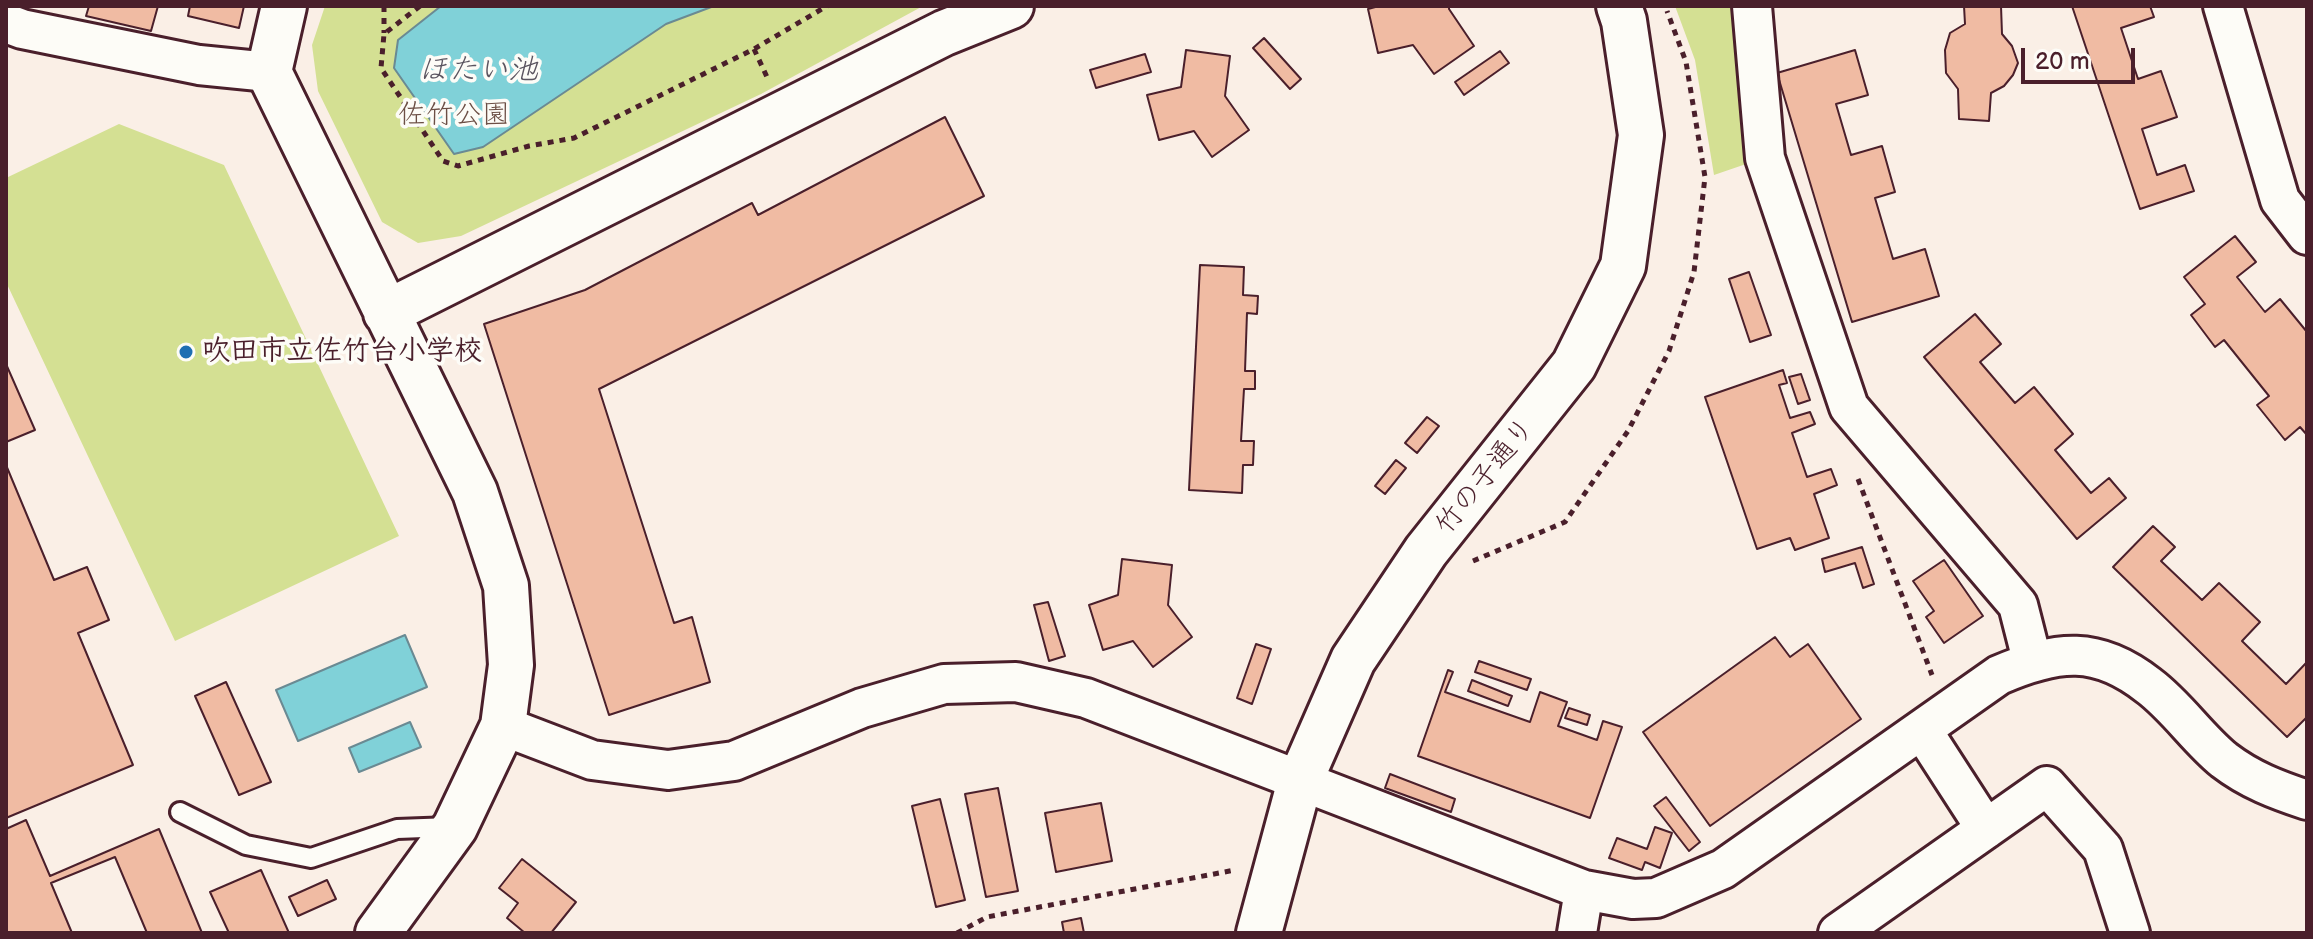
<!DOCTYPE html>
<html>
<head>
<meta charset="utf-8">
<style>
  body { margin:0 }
  #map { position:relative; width:2313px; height:939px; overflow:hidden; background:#faefe6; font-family:"Balsamiq Sans",sans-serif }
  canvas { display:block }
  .frame { position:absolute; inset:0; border:8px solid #4a1f2b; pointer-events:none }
  .scale { position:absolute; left:2021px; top:48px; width:114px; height:36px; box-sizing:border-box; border:4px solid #4a1f2b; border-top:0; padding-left:10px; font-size:24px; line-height:28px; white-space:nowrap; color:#4a1f2b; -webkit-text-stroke:6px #fdfcf7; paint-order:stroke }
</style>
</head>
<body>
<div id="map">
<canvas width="2313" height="939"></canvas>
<div class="frame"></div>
<div class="scale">20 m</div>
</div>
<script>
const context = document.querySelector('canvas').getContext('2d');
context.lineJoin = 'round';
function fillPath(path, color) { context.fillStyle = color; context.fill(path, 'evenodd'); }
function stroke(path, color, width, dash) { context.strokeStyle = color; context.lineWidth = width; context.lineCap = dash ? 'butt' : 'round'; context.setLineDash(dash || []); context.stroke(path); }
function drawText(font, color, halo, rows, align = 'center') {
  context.font = font + ' "Balsamiq Sans","Klee One",sans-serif'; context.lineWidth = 7; context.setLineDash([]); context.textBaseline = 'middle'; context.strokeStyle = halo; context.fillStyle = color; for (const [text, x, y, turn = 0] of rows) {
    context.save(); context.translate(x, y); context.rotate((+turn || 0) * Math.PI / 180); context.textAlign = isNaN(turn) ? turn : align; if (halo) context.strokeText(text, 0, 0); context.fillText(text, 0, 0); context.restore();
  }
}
fillPath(new Path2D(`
  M325,6H923L761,94L461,236L418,243L382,222L318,91L312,45Z
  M1675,6H1733L1749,163L1714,175L1695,60Z
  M119,124L224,165L399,536L175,641L6,282V178Z`), '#d4e093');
const water = new Path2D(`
  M441,6H714L666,24L483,147L454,154L394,68L398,40Z
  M405,635L427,687L298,741L276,690Z
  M410,722L421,747L359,772L349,748Z`);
fillPath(water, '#80d1d8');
stroke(water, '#6a8a93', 2);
const building = new Path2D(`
  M89,6H158L151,31L86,16Z
  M190,6H244L239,28L188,16Z
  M1379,6H1449V9L1474,46L1434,74L1413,45L1378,53L1368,9Z
  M1964,6H2001L2002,34L2012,46L2018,63L2013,75L2004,86L1991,93L1989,121L1959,119L1958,89L1946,73L1945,50L1950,33L1965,24Z
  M2072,6H2150L2154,17L2121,28L2138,79L2161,71L2177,117L2142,129L2157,175L2185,165L2194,191L2140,209Z
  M1264,38L1301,79L1290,89L1253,48Z
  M1186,50L1230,56L1225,96L1249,130L1212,157L1194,131L1159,140L1147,95L1181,87Z
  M1855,50L1868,95L1836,104L1851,155L1882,146L1895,192L1875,198L1893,259L1925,249L1939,296L1852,322L1777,73Z
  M1500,51L1509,63L1464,95L1455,82Z
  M1145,54L1151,72L1096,88L1090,70Z
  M945,117L984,196L599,389L674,623L692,617L710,682L609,715L484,324L585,290L752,203L758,215Z
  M2235,236L2256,262L2237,277L2265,312L2280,299L2307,332V435L2300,427L2285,440L2257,405L2269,396L2224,340L2215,347L2191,315L2205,304L2184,277Z
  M1200,265L1244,267L1243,295L1258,296L1257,314L1247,313L1245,371H1255V389H1244L1241,441H1254L1253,465H1243L1242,493L1189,490Z
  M1749,272L1771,335L1750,342L1729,279Z
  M1975,314L2001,344L1980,362L2015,403L2034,387L2073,434L2055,450L2091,493L2109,478L2126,498L2077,539L1924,357Z
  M6,364L35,430L6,442Z
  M1783,370L1787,383L1779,385L1790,418L1810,412L1815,424L1792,433L1807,477L1831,469L1837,485L1814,494L1829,538L1795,550L1790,538L1757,549L1705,397Z
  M1801,374L1810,400L1798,404L1789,377Z
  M1427,417L1439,426L1417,453L1405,443Z
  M1396,460L1406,468L1385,494L1375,486Z
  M6,465L54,580L87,567L109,620L78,633L133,765L6,818Z
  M2153,526L2175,547L2161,561L2202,600L2219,583L2260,622L2242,641L2286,684L2307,662V717L2287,737L2113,567Z
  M1862,547L1874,584L1863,588L1855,563L1825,572L1822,559Z
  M1122,559L1172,565L1168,605L1192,637L1153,667L1133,641L1103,650L1089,605L1118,595Z
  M1944,560L1983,616L1944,643L1926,617L1934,611L1913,581Z
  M1048,602L1065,656L1049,661L1034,605Z
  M1775,637L1790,657L1808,644L1861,719L1710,826L1643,732Z
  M1256,644L1271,649L1252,704L1237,698Z
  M1479,661L1531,679L1527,690L1475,672Z
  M1448,670L1453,672L1445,692L1530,722L1540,692L1567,702L1558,726L1597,740L1603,721L1622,727L1590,818L1418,756Z
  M1472,680L1512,696L1508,706L1468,691Z
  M226,682L271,782L239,795L195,696Z
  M1569,708L1590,715L1587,725L1565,718Z
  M1390,774L1455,799L1451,812L1385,788Z
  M998,788L1018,891L986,897L965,794Z
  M1666,797L1700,842L1689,851L1654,806Z
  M940,799L965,900L936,907L912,806Z
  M1101,803L1112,861L1056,872L1045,813Z
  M26,820L50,876L159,829L202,933H147L115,857L51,883L72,933H6V829Z
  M1655,827L1672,833L1660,868L1645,862L1642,870L1609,858L1617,838L1647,849Z
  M522,859L576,902L551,933H525L507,918L518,903L499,888Z
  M261,870L289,933H229L210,892Z
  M327,880L336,899L298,916L289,897Z
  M1081,918L1084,933H1064L1062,922Z`);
fillPath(building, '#f0bba3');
stroke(building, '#4a1f2b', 2);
const service = new Path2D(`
  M180,812L246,845L311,858L397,829L451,827`);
const minor = new Path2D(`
  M1752,6L1765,158L1849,407L2018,605L2032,660
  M2223,6L2280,200L2307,235
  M6,23L22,29L199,65L269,72
  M503,726L592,760L668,770L734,761L862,708L944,684L1016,682L1086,698L1584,890L1633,899L1656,898L1723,869L1999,675C2057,650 2097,645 2149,686C2177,707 2197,738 2224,760C2250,780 2277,790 2307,800
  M1922,730L1986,829
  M1577,933L1584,890
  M1838,933L2047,786L2103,849L2130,933`);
const tertiary = new Path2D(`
  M284,6L269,72L475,492L506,586L511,665L503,726L455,827L378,933
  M386,313L944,33L1011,6
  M1259,933L1300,781L1353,660L1426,551L1574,365L1623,266L1641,135L1624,21L1619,6`);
stroke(service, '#4a1f2b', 24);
stroke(minor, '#4a1f2b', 44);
stroke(tertiary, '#4a1f2b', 50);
stroke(new Path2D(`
  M384,6V33
  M420,6L384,34L381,68L443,161L458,166L529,146L574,138L754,49L827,6
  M754,49L767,77
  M1858,479L1932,675
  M1473,561L1565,522L1628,431L1669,351L1694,272L1705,177L1686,62L1667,11
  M957,933L987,917L1235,870`), '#4a1f2b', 5, [6, 6]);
stroke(service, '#fdfcf7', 18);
stroke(minor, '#fdfcf7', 38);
stroke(tertiary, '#fdfcf7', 44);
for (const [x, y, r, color] of [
  [186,352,8,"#1f6fb2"]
]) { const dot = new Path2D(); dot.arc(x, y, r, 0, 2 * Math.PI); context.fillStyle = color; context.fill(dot); stroke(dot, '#fdfcf7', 3); }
drawText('28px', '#6c4f45', '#fdfcf7', [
  ["佐竹公園",454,116]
]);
drawText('bold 28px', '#4a1f2b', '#fdfcf7', [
  ["吹田市立佐竹台小学校",202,352]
], 'left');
drawText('28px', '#4a1f2b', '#fdfcf7', [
  ["竹の子通り",1486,477,-51]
]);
drawText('italic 30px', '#5a545f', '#fdfcf7', [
  ["ほたい池",478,71]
]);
</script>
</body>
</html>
